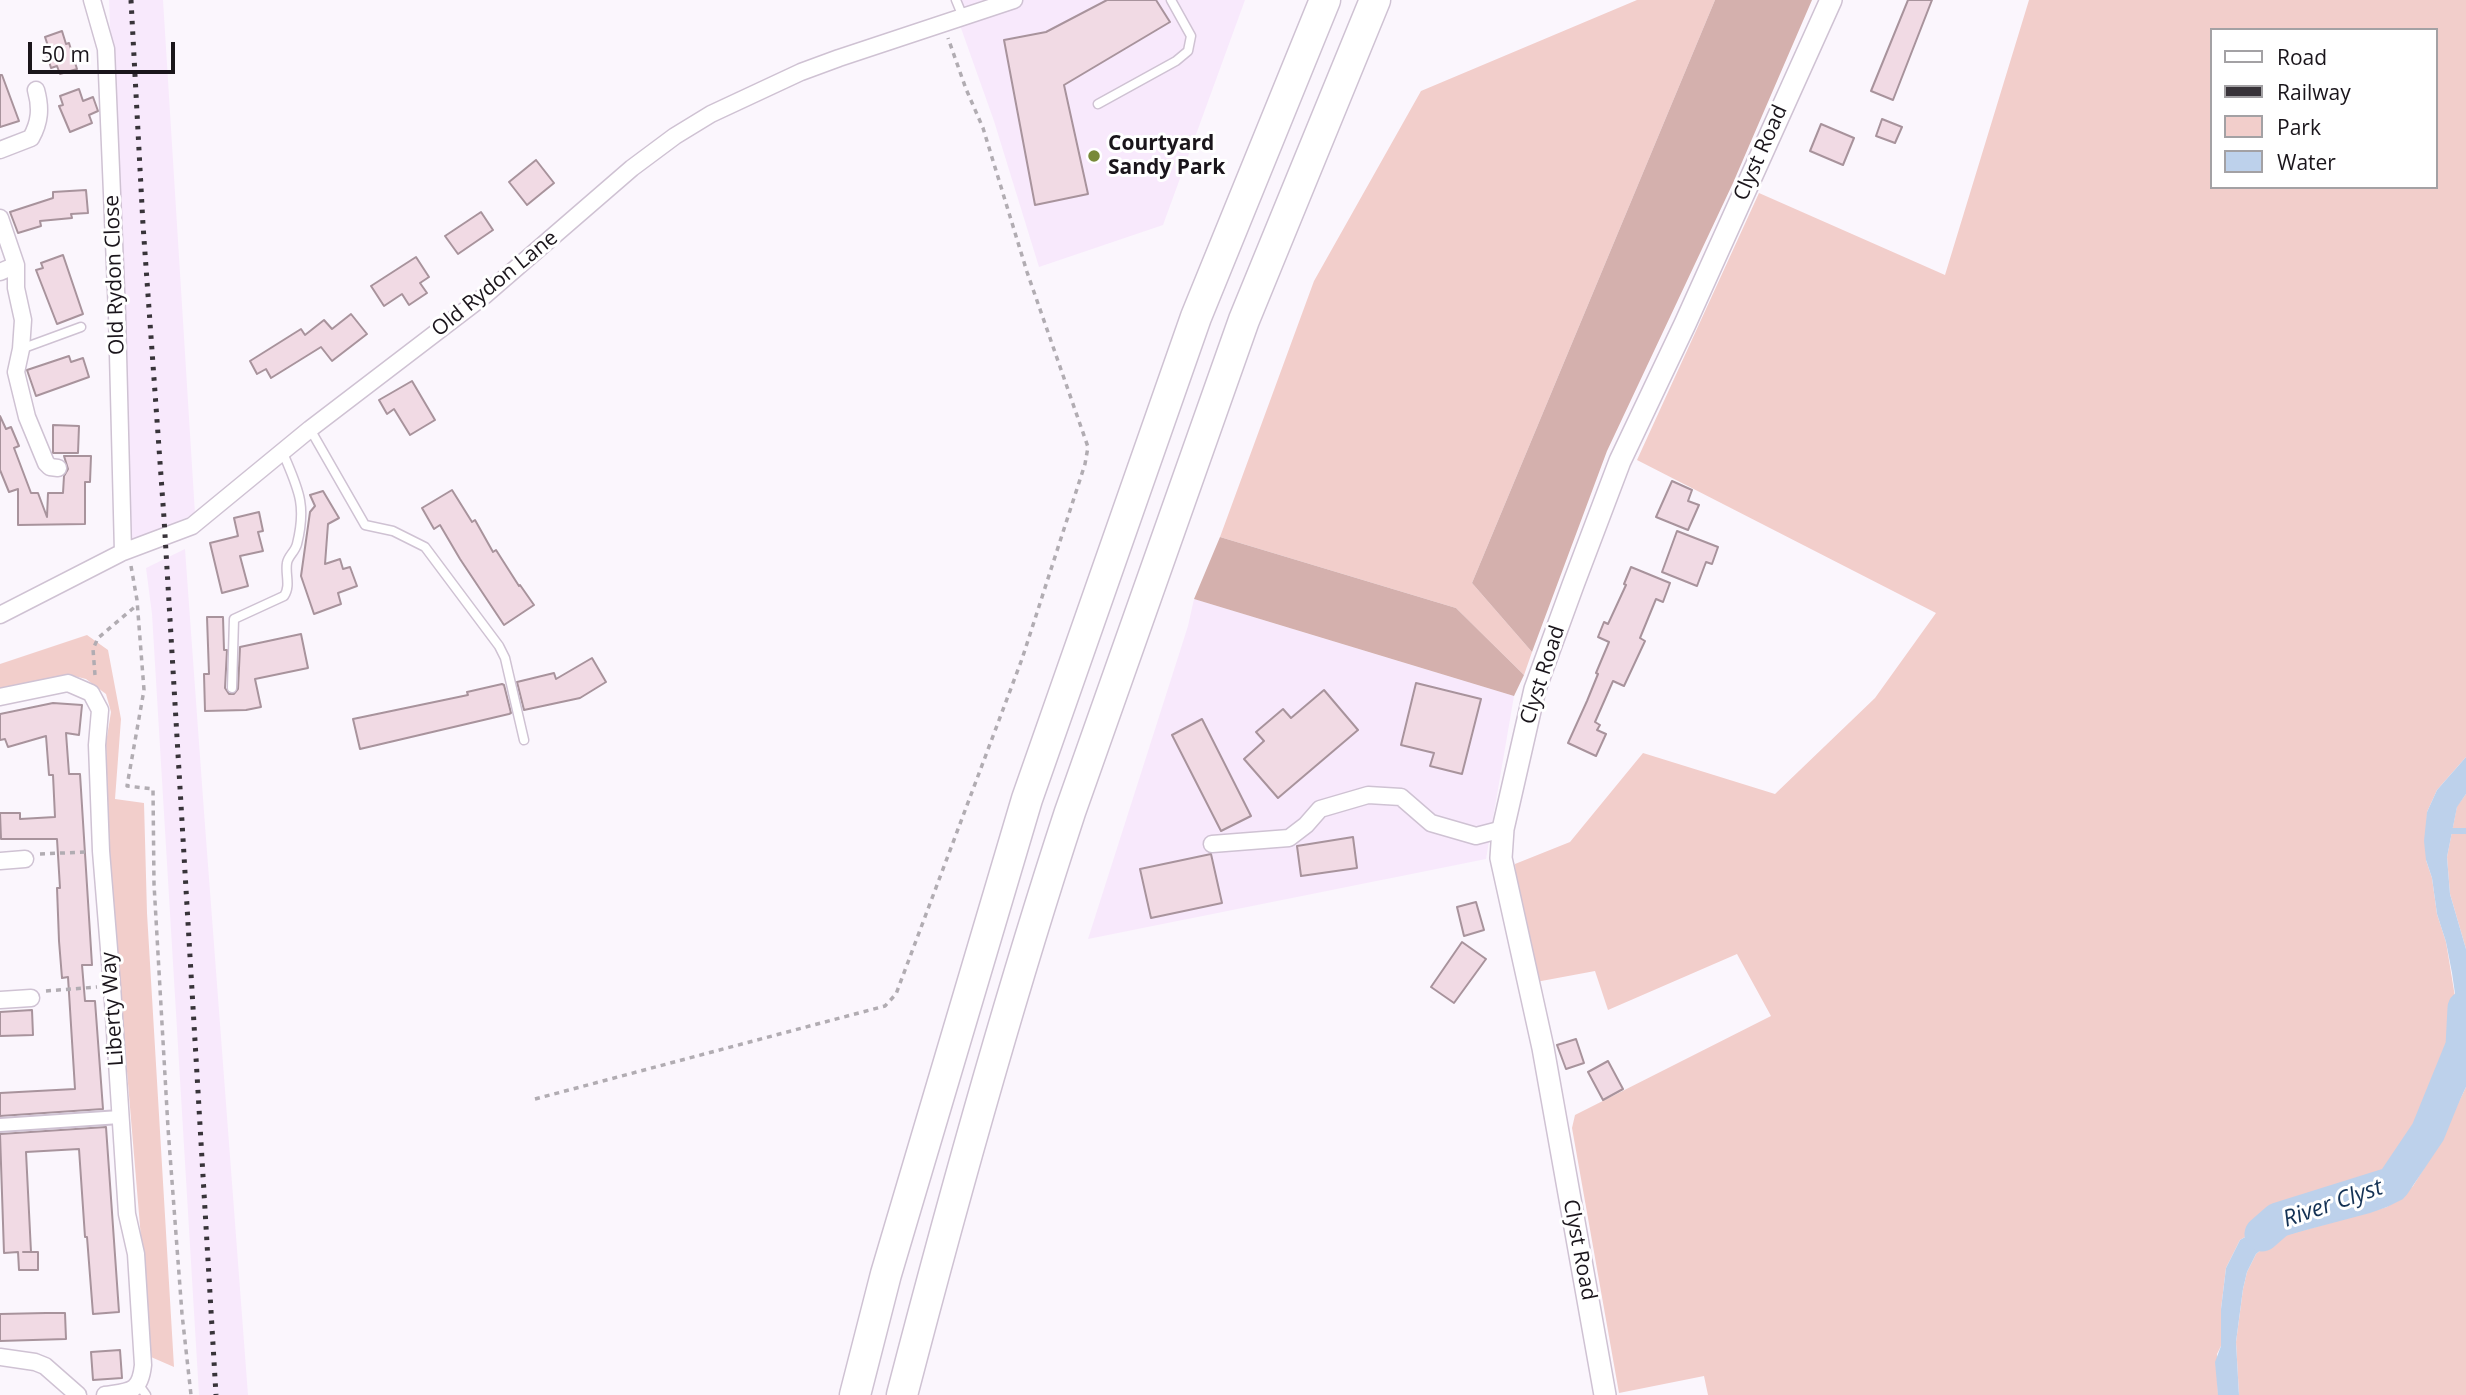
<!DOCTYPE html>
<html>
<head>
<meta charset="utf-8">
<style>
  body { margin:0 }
  #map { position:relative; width:2466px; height:1395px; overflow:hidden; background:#fbf6fd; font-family:"Open Sans",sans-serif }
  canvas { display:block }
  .legend { position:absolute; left:2210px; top:28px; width:228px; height:161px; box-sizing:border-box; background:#fff; border:2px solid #a3a1a4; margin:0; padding:9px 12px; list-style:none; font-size:21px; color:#1a151b }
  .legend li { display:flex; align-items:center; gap:14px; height:35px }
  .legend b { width:35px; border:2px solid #a3a1a4 }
  .scale { position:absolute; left:28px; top:42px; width:147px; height:32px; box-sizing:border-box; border:4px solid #1a151b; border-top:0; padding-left:9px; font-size:21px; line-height:24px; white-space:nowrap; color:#1a151b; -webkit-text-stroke:5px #fff; paint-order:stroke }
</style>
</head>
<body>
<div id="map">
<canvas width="2466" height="1395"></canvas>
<ul class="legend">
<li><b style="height:9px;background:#fff"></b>Road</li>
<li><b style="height:9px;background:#383339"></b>Railway</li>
<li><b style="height:19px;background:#f2cecb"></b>Park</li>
<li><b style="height:19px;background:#bdd1eb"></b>Water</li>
</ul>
<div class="scale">50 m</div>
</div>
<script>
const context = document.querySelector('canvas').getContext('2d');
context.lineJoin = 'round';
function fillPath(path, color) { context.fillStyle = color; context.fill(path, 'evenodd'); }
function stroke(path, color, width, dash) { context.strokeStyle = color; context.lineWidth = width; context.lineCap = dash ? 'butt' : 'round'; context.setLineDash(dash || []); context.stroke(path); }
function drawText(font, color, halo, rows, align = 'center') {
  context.font = font + ' "Open Sans",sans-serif'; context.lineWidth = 6; context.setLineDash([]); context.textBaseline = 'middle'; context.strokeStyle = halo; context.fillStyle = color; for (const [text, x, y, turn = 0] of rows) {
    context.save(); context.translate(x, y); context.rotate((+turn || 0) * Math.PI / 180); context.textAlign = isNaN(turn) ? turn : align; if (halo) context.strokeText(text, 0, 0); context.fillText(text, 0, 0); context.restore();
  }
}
fillPath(new Path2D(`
  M109,0H163L195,514L130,541Z
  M951,0H1245L1163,225L1039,267L994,121Z
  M185,549L204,812L248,1395H199L152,614L146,568Z
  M1194,599L1514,696L1486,859L1088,939L1188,626Z`), '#f8e9fc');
fillPath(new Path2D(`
  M1637,0H1715L1472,583L1532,652L1524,675L1456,608L1220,537L1314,281L1421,91Z
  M2029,0H2466V757L2437,790L2427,812L2426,860L2432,878L2437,914L2446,942L2459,1021L2460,1062L2450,1089L2409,1168L2392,1190L2355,1206L2301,1212L2279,1217L2240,1240L2226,1268L2221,1309V1346L2217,1354L2218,1395H1708L1704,1376L1619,1393L1572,1128L1575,1115L1771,1016L1737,954L1608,1010L1595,971L1536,982L1517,894L1515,864L1570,842L1643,753L1775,794L1875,698L1936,613L1637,460L1759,193L1945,275ZM2212,30H2436V187H2212Z
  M87,635L108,650L121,719L115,799L144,803L147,913L174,1367L151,1357L110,869L106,743L111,712L106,694L86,679L70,675L0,690V664Z
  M2466,794V949L2450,894L2447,857L2457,806Z
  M2466,1087V1395H2239L2236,1342L2243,1289L2247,1272L2256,1254L2276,1238L2387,1207L2413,1186L2436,1149Z`), '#f2cecb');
fillPath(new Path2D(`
  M1715,0H1812L1733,183L1607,451L1532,652L1472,583Z
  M1220,537L1456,608L1524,675L1514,696L1194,599Z`), '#d4b0ad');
fillPath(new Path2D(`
  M2466,757V794L2457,807L2447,857L2450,894L2466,949V1087L2436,1149L2403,1199L2387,1207L2370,1213L2276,1238L2256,1254L2247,1272L2243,1289L2236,1342L2239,1395H2218L2215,1362L2221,1346V1309L2226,1268L2240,1240L2279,1217L2301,1212L2354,1206L2392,1190L2409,1168L2450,1089L2460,1062L2459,1021L2452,973L2446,942L2437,914L2432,878L2426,860L2424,841L2427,812L2437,790Z`), '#bdd1eb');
stroke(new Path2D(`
  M2447,831H2466`), '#bdd1eb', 6);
stroke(new Path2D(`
  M2262,1234L2278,1220L2393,1184L2428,1132L2463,1046L2465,1008`), '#bdd1eb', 35);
const building = new Path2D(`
  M1107,0H1156L1170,22L1064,85L1088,194L1035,205L1004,40L1046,32Z
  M1908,0H1932L1893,100L1871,91Z
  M62,31L66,44L69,43L77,69L60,74L57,66L51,68L46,51L49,49L45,37Z
  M0,75H2L19,121L0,127Z
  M79,89L83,101L93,97L98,111L89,115L92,123L70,132L59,106L63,105L60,96Z
  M1882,119L1902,127L1895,143L1876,136Z
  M1821,124L1854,138L1843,165L1810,151Z
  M536,160L554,183L527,205L509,182Z
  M86,190L88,213L71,214L72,218L40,221L41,226L18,233L10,212L53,198V192Z
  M481,212L493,230L458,254L445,236Z
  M63,255L83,314L57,324L36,270L43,268L41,263Z
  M416,257L429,277L420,283L427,293L409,305L402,294L384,306L371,286Z
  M351,314L367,334L332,361L321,347L271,378L266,369L257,374L250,361L301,329L305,335L324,320L332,329Z
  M69,356L71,362L83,358L89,377L36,396L27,370Z
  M412,381L435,420L410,435L394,409L387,414L379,400Z
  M0,416L6,429L11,427L19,446L14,448L31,493H38L47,517L48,493H63L64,476L68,469L64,456H91L90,482H85V524L18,525V489L9,492L0,470Z
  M53,425L79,426L78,453H53Z
  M1672,481L1692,490L1688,501L1699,505L1688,530L1656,517Z
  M452,490L472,522L475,520L493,552L496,550L519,586L520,585L534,605L504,625L460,559L440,525L434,529L422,508Z
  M323,491L339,518L328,524L325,564L340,559L343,569L350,567L357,586L338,593L341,604L314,614L301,576L310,512L315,506L310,495Z
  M259,512L263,531L258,532L263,551L240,556L248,586L222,593L210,543L238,536L234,518Z
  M1677,531L1718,547L1712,564L1706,562L1697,586L1662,572Z
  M1631,567L1670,583L1663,602L1656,599L1640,638L1645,641L1624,686L1613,681L1595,722L1600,725L1597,730L1606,734L1596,756L1568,743L1587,701L1598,674L1596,673L1609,642L1598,637L1604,622L1608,624L1626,585L1624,584Z
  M207,617H223L224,650H227L225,688L229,694H234L238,689L240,647L301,634L308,668L255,679L261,707L246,710L205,711L204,674H209Z
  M592,658L606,682L580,698L524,710L517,682L554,673L556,679Z
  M1416,683L1481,699L1462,774L1430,766L1434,753L1401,745Z
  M502,684L504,685L511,713L509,714L360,749L353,719L468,695L467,692Z
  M1324,690L1358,730L1278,798L1244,759L1264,741L1256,732L1283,709L1291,718Z
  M53,703L82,705L79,735L66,733L69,774H80L92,965H82L85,1001H95L103,1109L0,1116V1093L75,1089L68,977L62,978L59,941L57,888H60L57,839H1L0,813H20V819L55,817L53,775H49L46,736L8,747L5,739L0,740V714Z
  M1202,719L1251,816L1221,831L1172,735Z
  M1353,837L1357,868L1301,876L1297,846Z
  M1211,854L1222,903L1151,918L1140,869Z
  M1476,902L1484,930L1464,936L1457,907Z
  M1462,942L1486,959L1454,1003L1431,987Z
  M32,1010L33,1035L0,1036V1012Z
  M1576,1039L1584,1063L1566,1069L1557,1045Z
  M1608,1061L1623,1089L1603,1100L1588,1072Z
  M106,1127L119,1312L93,1314L87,1237H85L79,1149L26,1152L31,1252H23H38V1270H19L18,1252L4,1253L0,1134Z
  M46,1313H65L66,1339L0,1341V1314Z
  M120,1350L122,1378L93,1380L91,1352Z`);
fillPath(building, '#f1dae4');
stroke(building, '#a8939c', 2);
const service = new Path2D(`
  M956,0L963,17
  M1098,104L1176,61L1188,51L1191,36L1171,0
  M21,349L81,327
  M310,429L365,525L393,531L425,547L499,646L505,658L524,740
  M232,688L234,619L284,596C291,586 285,574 287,563C288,556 295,552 297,544C307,504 298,489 283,453
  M139,1385L146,1395`);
const pedestrian = new Path2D(`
  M0,1125L120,1117`);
const minor = new Path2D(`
  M92,0L106,49L117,314L123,552
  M0,150L31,138C40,122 41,108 36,90
  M0,218L16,265
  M0,272L16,265V288L23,320L21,349L16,372L27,417L46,463L50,467L58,468
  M0,615L123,552L192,526L310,429L484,296L632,168L675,136L711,114L801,72L839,58L1014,0
  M0,697L68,683L91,693L100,710L97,745L101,851L112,986L127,1214L136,1254L143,1365C140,1393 130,1391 105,1395
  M1212,844L1289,838L1306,825L1320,809L1368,795L1401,797L1431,823L1476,836L1503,829
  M0,861L25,859
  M0,1000L31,998
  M0,1357L35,1362L45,1366L78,1395`);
const tertiary = new Path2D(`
  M1605,1395L1543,1048L1501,858L1503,829L1535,689L1573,585L1620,461L1685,324L1831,0`);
const motorway = new Path2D(`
  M855,1395L886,1274L1027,799L1196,317L1325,0
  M902,1395C953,1199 1007,1004 1070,812L1244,320L1375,0`);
stroke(service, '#cfc2d3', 11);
stroke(pedestrian, '#cfc2d3', 16);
stroke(minor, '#cfc2d3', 19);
stroke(tertiary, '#cfc2d3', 24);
stroke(motorway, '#cfc2d3', 33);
stroke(new Path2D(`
  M131,566L137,600L144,690L127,786L153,789L154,884L168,1128L182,1314L191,1395
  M95,675L93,649L98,638L137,605
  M40,854L85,852
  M46,991L97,987
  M535,1099L885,1006L896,994L1022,659L1085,464L1088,447L1027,272L983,128L966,89L948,38`), '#b1acb2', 3.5, [5, 5]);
stroke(service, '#fff', 8);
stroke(pedestrian, '#fff', 12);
stroke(minor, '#fff', 16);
stroke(tertiary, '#fff', 21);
stroke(motorway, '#fff', 30);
stroke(new Path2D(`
  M131,0L143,225L164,518L216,1395`), '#383339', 5, [3.5, 7]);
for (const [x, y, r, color] of [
  [1094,156,7,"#788939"]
]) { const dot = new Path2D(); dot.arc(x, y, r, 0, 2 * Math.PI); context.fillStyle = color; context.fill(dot); stroke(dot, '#fff', 2.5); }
drawText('bold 21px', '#1a151b', '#fff', [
  ["Courtyard",1108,144],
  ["Sandy Park",1108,168]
], 'left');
drawText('21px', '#1a151b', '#fff', [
  ["Clyst Road",1761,153,-66],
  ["Old Rydon Close",115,275,-92],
  ["Old Rydon Lane",495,284,-39],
  ["Clyst Road",1543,675,-72],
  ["Liberty Way",113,1009,-94],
  ["Clyst Road",1579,1250,79]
]);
drawText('italic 23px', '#143255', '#fff', [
  ["River Clyst",2333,1204,-19]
]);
</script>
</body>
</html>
